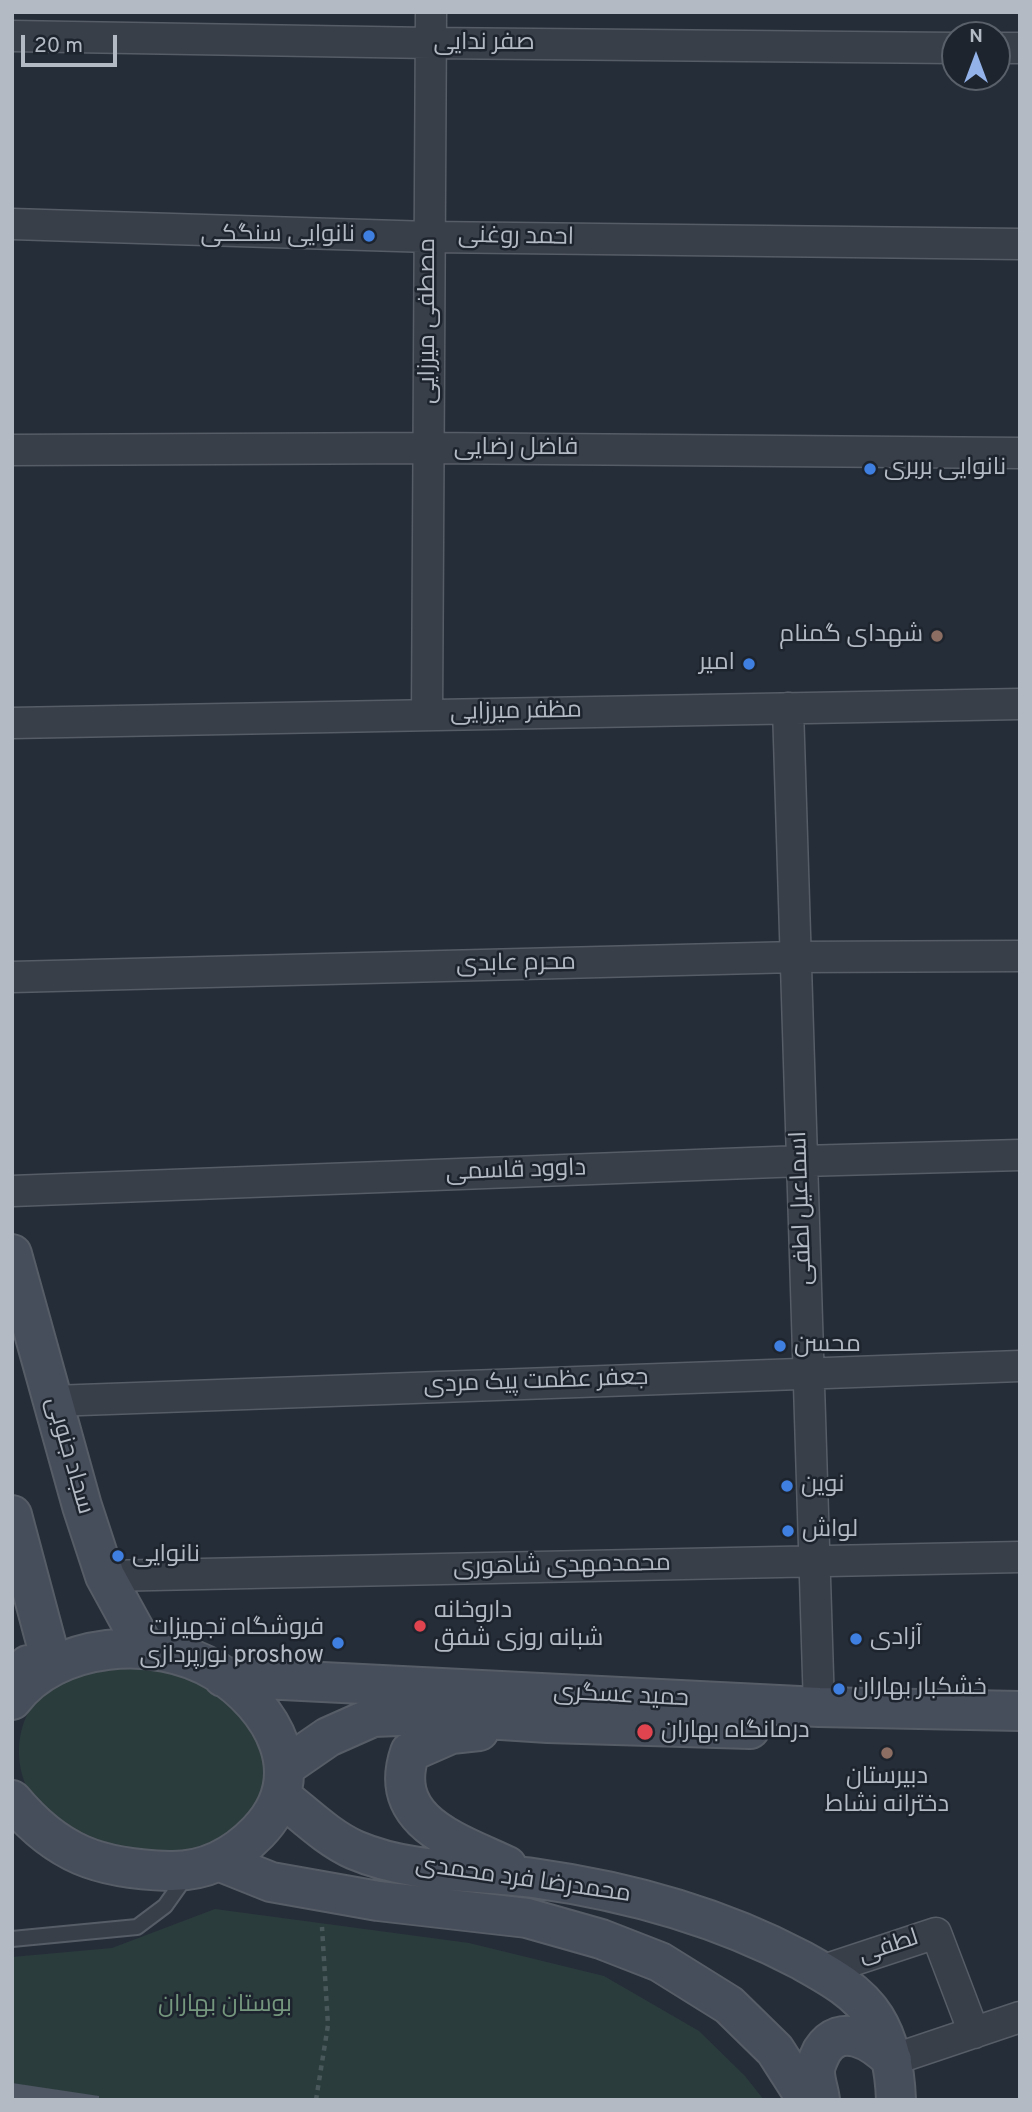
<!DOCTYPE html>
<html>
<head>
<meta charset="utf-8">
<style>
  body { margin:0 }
  #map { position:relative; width:1032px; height:2112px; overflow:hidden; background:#252d38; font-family:Overpass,sans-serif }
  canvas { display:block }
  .frame { position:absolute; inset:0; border:14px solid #b4bac4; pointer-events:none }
  .north { position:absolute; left:941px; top:21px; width:70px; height:70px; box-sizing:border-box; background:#1e242d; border:2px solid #5a6069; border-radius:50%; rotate:0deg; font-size:19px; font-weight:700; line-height:28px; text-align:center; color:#b4bac4 }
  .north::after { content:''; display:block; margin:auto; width:24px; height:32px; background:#93b2ea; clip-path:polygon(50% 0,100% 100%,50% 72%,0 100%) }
  .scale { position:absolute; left:21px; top:35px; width:96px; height:32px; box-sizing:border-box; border:4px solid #b4bac4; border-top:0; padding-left:9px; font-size:21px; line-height:24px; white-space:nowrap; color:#b4bac4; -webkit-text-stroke:5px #1e242d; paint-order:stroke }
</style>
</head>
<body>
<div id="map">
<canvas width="1032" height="2112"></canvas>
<div class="frame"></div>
<div class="north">N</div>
<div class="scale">20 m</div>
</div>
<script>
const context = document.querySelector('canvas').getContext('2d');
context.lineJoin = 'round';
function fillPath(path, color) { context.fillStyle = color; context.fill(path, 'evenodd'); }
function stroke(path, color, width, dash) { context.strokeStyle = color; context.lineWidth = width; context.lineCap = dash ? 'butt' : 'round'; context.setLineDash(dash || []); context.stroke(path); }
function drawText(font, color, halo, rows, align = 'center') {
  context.font = font + ' Overpass,Cairo,sans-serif'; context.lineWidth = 5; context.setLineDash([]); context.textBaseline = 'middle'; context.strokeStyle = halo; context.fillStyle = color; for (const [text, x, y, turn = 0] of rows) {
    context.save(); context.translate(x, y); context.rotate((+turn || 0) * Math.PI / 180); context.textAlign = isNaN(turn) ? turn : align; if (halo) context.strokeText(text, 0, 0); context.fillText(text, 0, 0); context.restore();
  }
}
fillPath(new Path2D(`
  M134,1665C149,1668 167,1668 181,1673C259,1704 312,1787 219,1841C175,1866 84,1847 47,1814C8,1780 10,1715 52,1685C74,1668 107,1668 134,1665Z
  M215,1909L469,1943L604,1976L699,2031L745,2076L764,2100H12V1957L112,1948Z`), '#2b3c3d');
fillPath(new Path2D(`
  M12,2083L99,2096V2100H12Z`), '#4e5763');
const service = new Path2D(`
  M12,1939L137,1927L165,1906L187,1875`);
const minor = new Path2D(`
  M12,36L430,43L955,48
  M997,48H1020
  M12,224L430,237L1020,244
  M12,450L428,448L1020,453
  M788,708L819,1707
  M427,715L431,12
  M12,723L1020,704
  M12,977L796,957L1020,956
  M12,1191L802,1161L1020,1155
  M53,1401L1020,1366
  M105,1576L1020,1557
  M821,1971L936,1933L974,2033
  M892,2060L1020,2017`);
const secondary = new Path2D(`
  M12,1254L82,1506L105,1576L145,1649
  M12,1515L52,1665H28
  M223,1677L819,1707L1020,1711
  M12,1700C55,1642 156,1634 216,1671C274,1707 312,1776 258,1832C233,1858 204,1872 169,1871C99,1869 57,1854 12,1800
  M479,1731L451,1734L410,1752C386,1822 457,1842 507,1866
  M286,1766L328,1737L373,1717L424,1715L548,1723L750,1729
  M282,1797C305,1815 328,1838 355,1850C411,1874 474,1870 533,1878C627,1891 716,1915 801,1960C828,1975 858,1991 875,2018C890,2042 895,2072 896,2100
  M221,1862L271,1882L378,1901L527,1918L601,1939L660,1962L729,2005L775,2050L807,2100
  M820,2100C819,2091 815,2081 815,2072C815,2065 819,2057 822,2051C841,2021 873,2041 892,2060`);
stroke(service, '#575d66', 18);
stroke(minor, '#575d66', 33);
stroke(secondary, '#575d66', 42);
stroke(new Path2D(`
  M316,2100L328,2025L322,1927`), '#49585a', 4.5, [5, 5]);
stroke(service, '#393f49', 14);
stroke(minor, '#393f49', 30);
stroke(secondary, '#474e5b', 38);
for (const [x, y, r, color] of [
  [369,236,7,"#3f7fe0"],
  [870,469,7,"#3f7fe0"],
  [937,636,7,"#8d6e63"],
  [749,664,7,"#3f7fe0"],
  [780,1346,7,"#3f7fe0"],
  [787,1486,7,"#3f7fe0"],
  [788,1531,7,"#3f7fe0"],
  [118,1556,7,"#3f7fe0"],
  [420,1626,7,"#e0444e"],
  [856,1639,7,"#3f7fe0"],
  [338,1643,7,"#3f7fe0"],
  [839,1689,7,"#3f7fe0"],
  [645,1732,9,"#e0444e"],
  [887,1753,7,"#8d6e63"]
]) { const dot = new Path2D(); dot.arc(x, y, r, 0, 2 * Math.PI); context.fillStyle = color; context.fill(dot); stroke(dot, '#1e242d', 2.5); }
drawText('24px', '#b4bac4', '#1e242d', [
  ["صفر ندایی",484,44],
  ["احمد روغنی",516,238,1],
  ["مصطفی میرزایی",429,321,-90],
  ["فاضل رضایی",516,449],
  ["مظفر میرزایی",516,713,-1],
  ["محرم عابدی",516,965,-1],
  ["داوود قاسمی",516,1172,-2],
  ["اسماعیل لطفی",803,1208,-92],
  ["جعفر عظمت پیک مردی",536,1383,-2],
  ["سجاد جنوبی",68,1456,74],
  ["محمدمهدی شاهوری",562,1567,-1],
  ["حمید عسگری",621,1697,3],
  ["محمدرضا فرد محمدی",523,1881,8],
  ["لطفی",889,1948,-18]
]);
drawText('24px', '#b4bac4', '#1e242d', [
  ["نانوایی سنگکی",355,236,"right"],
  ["نانوایی بربری",884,469],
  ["شهدای گمنام",923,636,"right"],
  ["امیر",735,664,"right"],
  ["محسن",794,1346],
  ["نوین",801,1486],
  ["لواش",802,1531],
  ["نانوایی",132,1556],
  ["داروخانه",434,1612],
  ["شبانه روزی شفق",434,1640],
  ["فروشگاه تجهیزات",324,1629,"right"],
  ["نورپردازی proshow",324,1657,"right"],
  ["آزادی",870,1639],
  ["خشکبار بهاران",853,1689],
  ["درمانگاه بهاران",661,1732],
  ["دبیرستان",887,1778,"center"],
  ["دخترانه نشاط",887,1806,"center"]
], 'left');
drawText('24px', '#75977e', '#1e242d', [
  ["بوستان بهاران",225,2006]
]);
</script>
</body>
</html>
